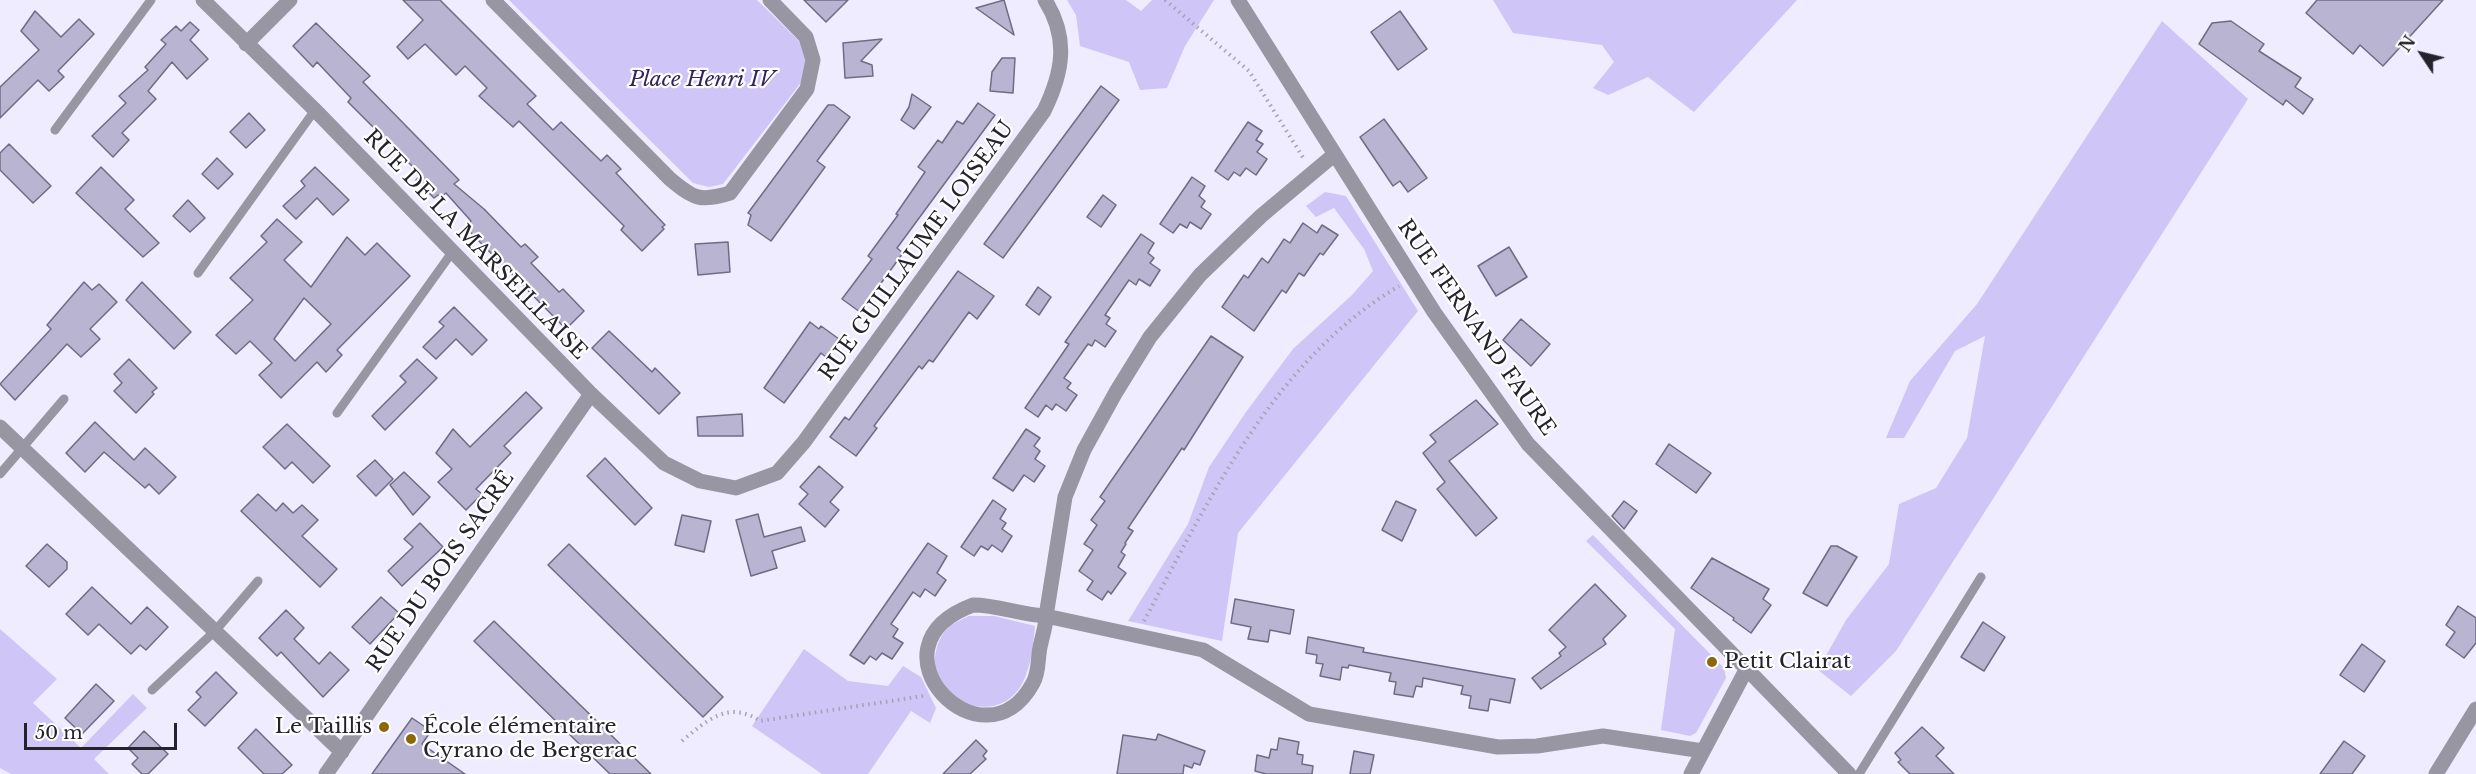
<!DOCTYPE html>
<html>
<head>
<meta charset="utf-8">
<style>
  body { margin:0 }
  #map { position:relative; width:2476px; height:774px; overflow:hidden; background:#efecff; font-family:"Libre Baskerville",serif }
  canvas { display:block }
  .north { position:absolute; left:2392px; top:24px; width:60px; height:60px; -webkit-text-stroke:4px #fff; paint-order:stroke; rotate:305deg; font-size:16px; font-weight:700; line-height:24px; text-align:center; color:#24222d }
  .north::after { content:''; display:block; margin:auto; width:21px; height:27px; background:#24222d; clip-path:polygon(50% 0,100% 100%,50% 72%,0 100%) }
  .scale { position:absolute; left:24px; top:723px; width:153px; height:27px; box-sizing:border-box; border:3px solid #24222d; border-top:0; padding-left:8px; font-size:18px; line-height:21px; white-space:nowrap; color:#24222d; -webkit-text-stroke:4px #fff; paint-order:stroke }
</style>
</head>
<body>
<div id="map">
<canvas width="2476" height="774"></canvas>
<div class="north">N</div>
<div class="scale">50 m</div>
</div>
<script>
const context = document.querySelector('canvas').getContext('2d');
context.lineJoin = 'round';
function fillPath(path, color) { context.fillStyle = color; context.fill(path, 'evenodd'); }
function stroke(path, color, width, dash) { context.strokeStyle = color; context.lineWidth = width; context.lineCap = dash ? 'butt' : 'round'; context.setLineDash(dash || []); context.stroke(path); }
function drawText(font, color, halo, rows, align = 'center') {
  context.font = font + ' "Libre Baskerville",serif'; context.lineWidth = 4.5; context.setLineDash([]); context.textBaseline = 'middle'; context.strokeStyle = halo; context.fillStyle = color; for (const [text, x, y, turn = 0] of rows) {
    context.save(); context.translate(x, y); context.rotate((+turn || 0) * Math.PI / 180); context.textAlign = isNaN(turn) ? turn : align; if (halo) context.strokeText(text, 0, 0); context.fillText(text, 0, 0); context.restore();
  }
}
fillPath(new Path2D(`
  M509,0H757L801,43L808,59L803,80L723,184L709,187L693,183Z
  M1067,0H1126L1141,11L1152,0H1214L1185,46L1167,88L1140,90L1129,62L1080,46L1076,15Z
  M1493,0H1797L1694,112L1648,77L1608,95L1593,88L1614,62L1602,45L1513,33Z
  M2162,21L2248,99L1896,651L1851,696L1818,670L1846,620L1889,564L1899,504L1936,488L1967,438L1985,336L1955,351L1904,438H1886L1910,381L1977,304Z
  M1325,192L1346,196L1418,311L1238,533L1222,641L1128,621L1188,524L1209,467L1246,412L1293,349L1352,295L1373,271L1364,249L1334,208L1316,217L1306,206Z
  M1593,535L1724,668L1726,678L1696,733L1690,736L1661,730L1675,629L1586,541Z
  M969,616H994L1035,626C1033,646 1031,667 1022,684C997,730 924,700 936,651C938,642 942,633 949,627C955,622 963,619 969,616Z
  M0,629L57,679L33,703L81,748L133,694L147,708L94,759L109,774H11L0,768Z
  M804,649L848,681L888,686L903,666L921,677L936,708L930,723L911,711L868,774H822L752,726Z`), '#cfc5f7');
const building = new Path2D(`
  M403,0H440L536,96L527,104L553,130L561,122L601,161L607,155L621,169L616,173L665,225L662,227L664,229L642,251L621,230L624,226L519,121L513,127L479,96L487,88L465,66L456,75L425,44L408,59L397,47L423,20Z
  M804,0H848L826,22Z
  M1004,0L1014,35L976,8Z
  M2317,0H2443L2383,66L2360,45L2353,54L2306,13Z
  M35,11L61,37L79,19L94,34L58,71L64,77L49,91L38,80L0,118V87L39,50L21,31Z
  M1400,11L1427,49L1398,70L1371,32Z
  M2231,21L2264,44L2259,51L2301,78L2295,87L2313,99L2303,114L2286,100L2283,105L2199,44L2212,23Z
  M190,22L199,30L190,40L208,59L187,79L172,62L148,91L156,99L122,133L129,140L113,157L92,136L126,103L119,96L148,70L145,67L166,44L161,40L176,26L181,31Z
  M316,23L370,76L363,82L459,180L454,184L484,209L521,247L525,244L538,257L531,263L559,292L563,289L584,311L566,329L465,227L471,221L446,193L441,197L438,195L434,198L416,180L421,175L348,102L351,98L317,62L313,67L293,46Z
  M882,39L861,61L872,65L873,76L845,78L843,43Z
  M1002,58H1015L1013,93L990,91L992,72Z
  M1101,86L1119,100L1003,258L984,244Z
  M912,94L931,107L914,129L901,120L909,107Z
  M978,103L995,115L897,248L903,253L860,312L842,299L872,259L868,256L898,215L896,214L925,172L918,167L938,140L942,143L957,121L963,124Z
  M828,105H834L850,117L817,161L825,167L771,241L748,225L751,215L748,213Z
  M249,113L265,130L246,148L230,132Z
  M1384,119L1427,178L1408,192L1400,181L1393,186L1360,137Z
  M1248,122L1262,131L1256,140L1263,144L1257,152L1267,159L1256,175L1246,168L1240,176L1234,172L1228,180L1215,171Z
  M9,144L51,186L33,203L0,170V153Z
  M217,158L233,174L218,189L202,174Z
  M101,167L134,200L125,209L159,243L143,257L76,193Z
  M315,167L349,200L333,215L317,198L296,219L283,206L305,186L301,181Z
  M1192,177L1205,186L1199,196L1205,201L1201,207L1211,214L1201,229L1190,222L1187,228L1180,224L1173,233L1160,224Z
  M1103,195L1116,205L1101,227L1087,217Z
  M188,200L205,218L190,232L173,216Z
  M277,219L302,242L284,260L311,287L347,237L365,255L377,243L410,276L337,350L342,355L326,372L317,362L281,398L259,375L272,363L250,341L236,354L216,335L253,300L230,278L267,242L261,236ZM304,298L331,324L295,361L274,339Z
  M1303,223L1317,233L1322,225L1338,235L1323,255L1320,253L1304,276L1299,273L1286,293L1282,290L1254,331L1222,307L1244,275L1248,278L1262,258L1268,263L1284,239L1290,243Z
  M1141,234L1154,243L1148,253L1154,258L1150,263L1160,270L1150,286L1139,279L1136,285L1129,280L1105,315L1110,318L1106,324L1116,331L1105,347L1095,340L1092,346L1088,344L1064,378L1071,383L1067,388L1077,395L1066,411L1056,404L1052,410L1046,405L1038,417L1025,408L1069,344L1065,342Z
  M728,242L730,272L698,275L695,244Z
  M1509,247L1527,277L1496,296L1478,266Z
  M958,271L994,296L977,319L969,312L933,362L929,360L922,369L919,366L874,426L877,428L856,456L830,437L845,417L849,420Z
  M84,282L92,290L99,284L117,302L90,329L100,339L81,357L67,344L15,400L0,384L51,329L47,325Z
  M142,282L191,332L174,349L126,300Z
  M1038,287L1051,297L1039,315L1026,305Z
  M454,307L487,340L472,355L456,339L436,359L423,347L444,326L439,322Z
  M1521,319L1550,344L1531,366L1503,340Z
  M810,322L819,329L821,326L839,339L826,357L821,353L784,403L764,388Z
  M609,331L652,372L655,368L680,393L659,414L592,348Z
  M1211,336L1243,357L1184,450L1182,448L1128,528L1133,531L1125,543L1126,544L1121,552L1125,555L1118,567L1126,573L1111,594L1108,591L1102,600L1087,590L1093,581L1079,571L1093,550L1084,544L1097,525L1091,520L1105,501L1100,497Z
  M129,359L157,388L152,392L154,394L136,413L114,391L122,383L114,374Z
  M417,359L437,378L385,430L372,416L406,382L400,376Z
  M526,392L542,408L504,446L511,453L476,489L482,494L466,510L438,482L452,469L436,453L453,429L470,447Z
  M1476,400L1498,424L1449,461L1497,518L1476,536L1437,489L1445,482L1423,453L1436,442L1430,435Z
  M742,414L743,436H698L697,417Z
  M95,422L134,460L145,448L176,477L159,494L149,484L145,488L104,452L85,472L66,453Z
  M287,424L330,466L313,483L292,462L285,469L263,447Z
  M1026,429L1040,438L1034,446L1040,451L1035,459L1045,466L1034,482L1024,475L1013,491L993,478Z
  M1669,444L1711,473L1696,493L1656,464Z
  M605,458L652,508L635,525L587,476Z
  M375,460L393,479L376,496L357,476Z
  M819,466L843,487L830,502L839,510L825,527L799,504L808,494L800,487Z
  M404,472L430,497L413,515L390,485Z
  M258,494L276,511L283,503L293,513L302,505L318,520L302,536L337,569L320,587L241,511Z
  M993,500L1006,509L1000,519L1006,523L1002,529L1012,536L1002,552L992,545L988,550L981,546L974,556L961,547Z
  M1396,501L1416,510L1402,541L1382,530Z
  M1624,501L1637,511L1624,529L1612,516Z
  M758,514L764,537L801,527L805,541L772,551L777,568L751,576L736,520Z
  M682,515L711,521L704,552L675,545Z
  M420,523L443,547L402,586L388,571L413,547L404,539Z
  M928,543L947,556L937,573L946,580L935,596L925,589L920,597L913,592L891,624L898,629L893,637L903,643L892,659L882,653L876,660L870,656L864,664L850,655Z
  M47,544L67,562V569L49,587L26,566Z
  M569,544L723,697L703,717L548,565Z
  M1831,546H1837L1857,557L1827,606L1803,593Z
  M1712,558L1769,589L1763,599L1771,605L1751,633L1733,620L1734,618L1691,588Z
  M1595,584L1626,616L1603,639L1606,644L1541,689L1532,678L1561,656L1559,653L1566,647L1549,630Z
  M92,587L131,624L147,607L168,627L146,650L140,645L131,654L99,624L88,635L66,614Z
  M381,597L399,613L370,644L352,627Z
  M1235,599L1294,610L1290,634L1270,630L1268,642L1248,639L1251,627L1231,623Z
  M2458,606L2476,618V643L2464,658L2446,645L2455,632L2446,625Z
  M286,610L304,628L294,639L319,664L330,652L349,670L323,697L281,652L277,656L259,638Z
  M494,621L651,774H610L474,641Z
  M1983,622L2005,637L1984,671L1961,657Z
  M1308,637L1364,648L1363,652L1515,679L1510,703L1490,699L1488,711L1469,708L1471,696L1461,694L1463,686L1423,678L1422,687L1416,686L1413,697L1394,694L1396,682L1389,681L1391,673L1349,665L1348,668L1342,667L1340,680L1320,676L1323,664L1316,663L1317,655L1306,653Z
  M2362,644L2385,661L2364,692L2340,675Z
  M216,672L237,693L205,726L188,710L201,697L196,692Z
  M96,684L114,701L82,734L65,718Z
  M412,718L431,731L422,744L465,774H372Z
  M1922,727L1944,748L1936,756L1954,774H1910L1898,762L1901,760L1895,753Z
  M256,729L292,765L282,774H264L238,748Z
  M144,731L168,754L148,774H142L132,764L138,758L128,748Z
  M1158,734L1205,751L1200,765L1194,763L1192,768L1184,765L1183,774H1117L1123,735L1156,740Z
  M1279,738L1299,742L1297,754L1303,755L1302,764L1313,766L1312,774H1266L1255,771L1257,755L1269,758L1271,749L1277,750Z
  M976,740L987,751L983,756L986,759L970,774H943Z
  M2344,741L2365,756L2352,774H2320Z
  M1354,751L1374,755L1370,774H1350Z`);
fillPath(building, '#b9b4d1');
stroke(building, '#706b85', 1.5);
stroke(new Path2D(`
  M1165,0L1249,71L1304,159
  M1144,621C1210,498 1274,360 1399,286
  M682,741C707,720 729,700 760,721L923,696`), '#a5a2b2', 4, [1.5, 4.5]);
stroke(new Path2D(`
  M55,130L151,0
  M198,273L315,110
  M337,413L453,251
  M0,474L64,399
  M152,690L215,631L258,581
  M1859,774L1981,577`), '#9896a2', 9);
stroke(new Path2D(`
  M203,0L315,110L591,394L664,463L700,481L736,488L777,473L804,442L1044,111C1063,72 1069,38 1045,0
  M493,0L670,179C694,199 700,202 730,193L807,89L813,60L806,37L770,0
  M1238,0L1434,312L1528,444L1849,774
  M246,44L290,0
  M1335,154L1261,216L1200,275L1150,337L1116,392L1084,450L1065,497L1046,616L1203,650L1309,714L1498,747L1537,746L1603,736L1703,751
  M0,427L342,752
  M973,605C998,605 1021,615 1046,616C1046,626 1043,633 1041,643C1037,656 1040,671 1033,683C984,774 860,647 973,605Z
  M326,774L591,394
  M1691,774L1746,670
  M2436,774L2476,709`), '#9896a2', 15);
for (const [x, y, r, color] of [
  [1712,662,6,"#8c6708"],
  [384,727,6,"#8c6708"],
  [411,739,6,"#8c6708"]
]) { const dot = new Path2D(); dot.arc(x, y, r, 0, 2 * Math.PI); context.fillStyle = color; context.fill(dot); stroke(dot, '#fff', 2); }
drawText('italic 21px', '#34225d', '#fff', [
  ["Place Henri IV",702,80]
]);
drawText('21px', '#24222d', '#fff', [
  ["RUE DE LA MARSEILLAISE",475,245,46],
  ["RUE GUILLAUME LOISEAU",917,251,-54],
  ["RUE FERNAND FAURE",1476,328,55],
  ["RUE DU BOIS SACRÉ",441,572,-55]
]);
drawText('21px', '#24222d', '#fff', [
  ["Petit Clairat",1724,662],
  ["Le Taillis",372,727,"right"],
  ["École élémentaire",423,727],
  ["Cyrano de Bergerac",423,751]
], 'left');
</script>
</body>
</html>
